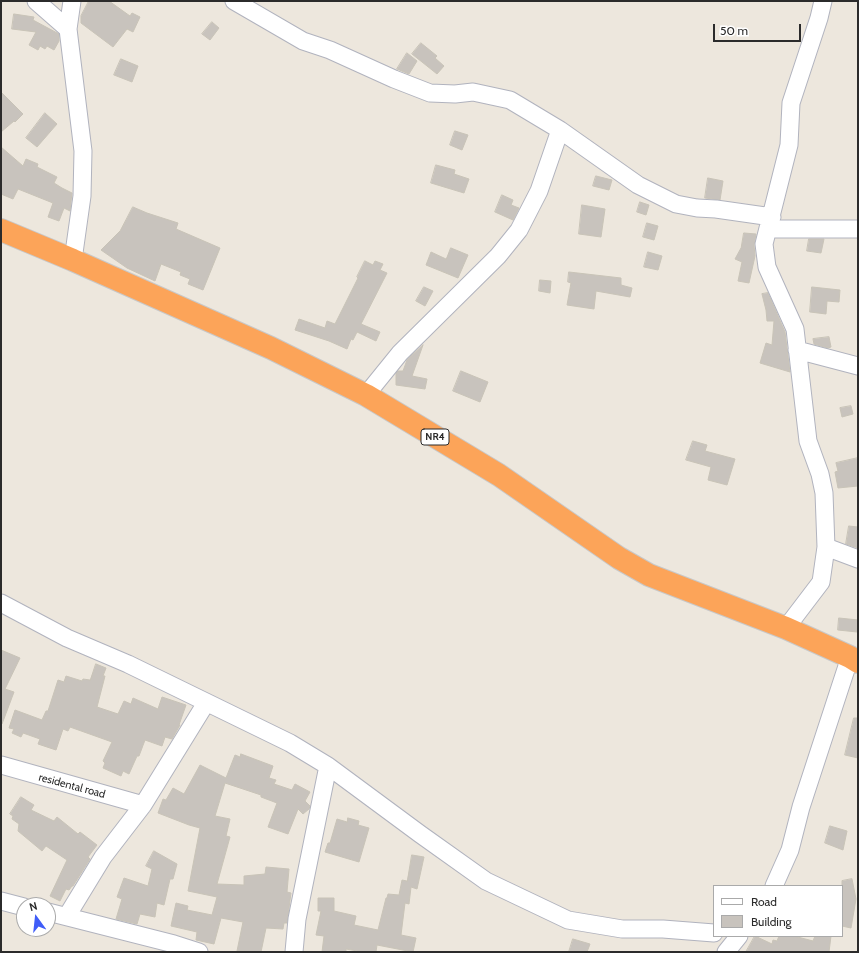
<!DOCTYPE html>
<html>
<head>
<meta charset="utf-8">
<style>
  body { margin:0 }
  #map { position:relative; width:859px; height:953px; overflow:hidden; background:#ede7dd; font-family:Cabin,sans-serif }
  canvas { display:block }
  .frame { position:absolute; inset:0; border:2px solid #2b2b2b; pointer-events:none }
  .legend { position:absolute; left:713px; top:885px; width:130px; height:52px; box-sizing:border-box; background:#fff; border:1px solid #aaa; margin:0; padding:5px 7px; list-style:none; font-size:12px; color:#2b2b2b }
  .legend li { display:flex; align-items:center; gap:8px; height:20px }
  .legend b { width:20px; border:1px solid #aaa }
  .north { position:absolute; left:16px; top:897px; width:40px; height:40px; box-sizing:border-box; background:#fff; border:1px solid #aaa; border-radius:50%; rotate:345deg; font-size:11px; font-weight:700; line-height:16px; text-align:center; color:#2b2b2b }
  .north::after { content:''; display:block; margin:auto; width:14px; height:18px; background:#405df8; clip-path:polygon(50% 0,100% 100%,50% 72%,0 100%) }
  .scale { position:absolute; left:713px; top:24px; width:88px; height:18px; box-sizing:border-box; border:2px solid #2b2b2b; border-top:0; padding-left:5px; font-size:12px; line-height:14px; white-space:nowrap; color:#2b2b2b; -webkit-text-stroke:3px #fff; paint-order:stroke }
</style>
</head>
<body>
<div id="map">
<canvas width="859" height="953"></canvas>
<div class="frame"></div>
<ul class="legend">
<li><b style="height:5px;background:#fff"></b>Road</li>
<li><b style="height:11px;background:#c8c3bd"></b>Building</li>
</ul>
<div class="north">N</div>
<div class="scale">50 m</div>
</div>
<script>
const context = document.querySelector('canvas').getContext('2d');
context.lineJoin = 'round';
function fillPath(path, color) { context.fillStyle = color; context.fill(path, 'evenodd'); }
function stroke(path, color, width, dash) { context.strokeStyle = color; context.lineWidth = width; context.lineCap = dash ? 'butt' : 'round'; context.setLineDash(dash || []); context.stroke(path); }
function drawText(font, color, halo, rows, align = 'center') {
  context.font = font + ' Cabin,sans-serif'; context.lineWidth = 3; context.setLineDash([]); context.textBaseline = 'middle'; context.strokeStyle = halo; context.fillStyle = color; for (const [text, x, y, turn = 0] of rows) {
    context.save(); context.translate(x, y); context.rotate((+turn || 0) * Math.PI / 180); context.textAlign = isNaN(turn) ? turn : align; if (halo) context.strokeText(text, 0, 0); context.fillText(text, 0, 0); context.restore();
  }
}
const building = new Path2D(`
  M89,1H109L130,16L132,13L140,17L133,32L127,29L113,47L81,23V16Z
  M14,14L34,17L33,20L59,34V41L54,50L47,46L45,49L40,46L38,50L29,45L36,32L12,29Z
  M212,22L219,28L210,40L202,34Z
  M421,43L437,56L435,58L444,66L437,74L412,54Z
  M407,53L417,61L409,74L397,69Z
  M121,59L138,66L132,82L114,75Z
  M1,92L23,114L15,122L14,121L1,132Z
  M45,113L57,124L37,147L26,138Z
  M455,131L468,135L462,150L450,145Z
  M1,147L23,166L26,159L38,164L37,167L57,177L54,183L62,188L72,193L70,211L64,208L59,221L48,217L53,203L18,189L13,199L1,194Z
  M436,165L455,170L454,174L469,179L464,193L431,183Z
  M596,176L612,180L609,190L593,186Z
  M708,178L723,181L720,200L705,198Z
  M502,195L513,200L511,205L519,208L513,220L495,212Z
  M640,202L649,205L646,215L637,212Z
  M582,205L605,209L601,237L579,234Z
  M133,207L147,213L178,223L176,229L220,248L203,290L188,284L190,279L180,275L181,272L161,264L155,281L127,268L101,250L120,231Z
  M647,223L658,226L654,240L643,237Z
  M744,233L756,234L754,245L755,256L749,283L738,281L742,262L735,259L741,248Z
  M809,239H824L821,253L807,251Z
  M451,248L468,255L458,278L426,265L431,252L446,259Z
  M648,252L662,256L658,270L644,267Z
  M365,261L373,265L375,261L383,264L380,270L387,273L361,324L380,332L376,341L357,332L353,340L351,339L347,349L329,341L295,330L299,319L325,328L327,321L335,324L358,278L357,277Z
  M569,272L621,278V285L632,288L630,297L596,291L594,309L567,305L571,283L568,282Z
  M540,280L551,281L550,293L539,291Z
  M424,287L433,291L425,306L416,301Z
  M812,287L840,290L839,302L827,301L826,314L810,312Z
  M768,293L785,332L790,372L760,363L766,343L772,345L774,321H767L766,310L762,294Z
  M829,337L831,347L828,348L814,344L813,339Z
  M423,345L412,376L427,379L425,389L396,385V373L398,371H403L407,360Z
  M461,371L488,382L480,402L453,391Z
  M851,406L853,414L842,417L840,408Z
  M693,441L707,445L705,451L735,459L727,485L708,480L711,467L686,460Z
  M858,458V486L838,488L835,472L838,471L836,463Z
  M849,526L858,527V548L846,544Z
  M839,618L858,620L857,632L838,630Z
  M1,650L20,658L5,689L14,692L2,724H1Z
  M96,664L106,668L103,676H105L97,707L118,714L124,701L131,704L133,698L158,709L162,697L186,705L179,725H180L172,739L165,737L162,746L145,740L139,756H137L129,774L123,771L121,776L103,768L105,763L103,761L112,742L70,727L68,731L63,729L56,750L38,744L40,739L23,733L21,737L12,733L14,729L9,728L15,710L42,720L46,711H48L58,680L64,682L66,676L82,681L83,679L90,680Z
  M854,718H858V758L845,755Z
  M241,754L273,766L269,778L276,780L274,784L292,790L295,784L310,792L305,801L310,806L309,809L303,814L298,809L288,834L268,827L277,803L261,797V795L225,783L215,816L230,819L226,836L230,837L217,884L244,885V876L265,874L266,867L289,869L287,892L291,893L287,923H284L283,929L266,928L261,952L237,951L243,922L221,918L214,944L196,940L197,932L171,926L176,903L188,906L187,910L212,915L217,897L188,891L200,828L189,825L158,813L163,799L166,800L173,788L184,794L200,765L226,778L235,755L240,757Z
  M21,797L34,805L31,810L54,821L57,817L78,834L80,832L97,845L88,857L90,859L73,886H72L69,890L66,889L60,901L50,896L67,860L46,846L42,851L18,831L19,824L12,819L13,816L10,814Z
  M348,818L359,821L358,825L369,828L359,862L325,852L328,843H330L337,819L347,822Z
  M830,826L847,831L843,850L825,843Z
  M154,851L177,864L173,879H170L164,905L157,903L155,917L140,914L137,924L116,919L122,899L117,897L124,878L148,886L152,869L146,866Z
  M412,855L424,857L417,889L411,887L409,904L405,903L401,935L416,938L413,952L377,945L376,952H363L346,949V952H322L324,936L316,935L321,911H318V898H334V911L356,916L354,925L378,930L386,898H387L388,894L399,895L402,880L407,881Z
  M852,879L856,899L851,928L842,926V881Z
  M755,936L772,944L773,940L777,941L779,936H794L813,941L815,936H831L829,952H746Z
  M573,939L590,944L587,952H569Z`);
fillPath(building, '#c8c3bd');
stroke(building, '#c8c3b7', 1);
const minor = new Path2D(`
  M36,1L68,29
  M72,1L68,29L83,151L82,196L73,260
  M234,1L303,41L330,50L394,79L430,93L455,94L473,92L510,100L560,130L638,185L676,204L697,208L716,209L772,217
  M769,229H858
  M797,350L858,366
  M366,395L400,353L498,256L519,230L539,191L560,130
  M826,547L858,559
  M1,603L67,638L128,664L290,743L328,766L420,834L486,881L568,920L622,929H663L714,933
  M786,628L821,582L826,547L824,493L820,474L808,441L795,329L767,267L764,244L789,145L791,103L819,18L823,1
  M1,765L143,805
  M774,886L790,850L801,807L850,657
  M1,901L24,907
  M48,912L174,944L199,952
  M67,916L103,857L143,805L206,703
  M294,952L297,919L328,766
  M726,952L739,936`);
const highway = new Path2D(`
  M1,230L73,260L271,348L366,395L499,475L619,558L649,575L786,628L850,657L858,662`);
stroke(minor, '#b1b3be', 19);
stroke(highway, '#c8c8c8', 24);
stroke(minor, '#fff', 17);
stroke(highway, '#fca459', 22);
for (const [x, y, w] of [
  [435,437,28]
]) { const box = new Path2D(); box.roundRect(x - w / 2, y - 8, w, 16, 3); context.fillStyle = '#fff'; context.fill(box); stroke(box, '#2b2b2b', 1); }
drawText('bold 10px', '#2b2b2b', null, [
  ["NR4",435,437]
]);
drawText('11px', '#2b2b2b', '#fff', [
  ["residental road",72,786,15]
]);
</script>
</body>
</html>
